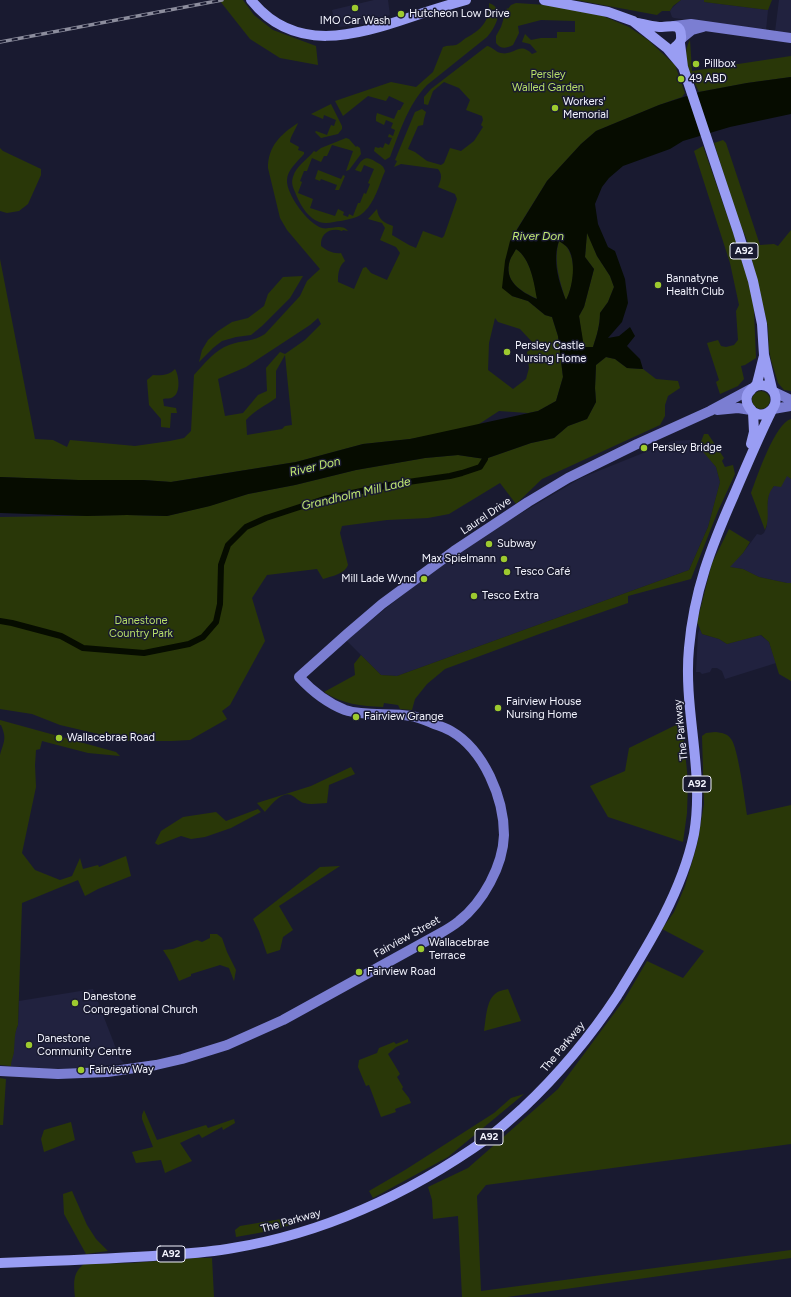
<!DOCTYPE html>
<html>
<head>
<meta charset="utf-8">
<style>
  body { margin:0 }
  canvas { display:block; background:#191a30 }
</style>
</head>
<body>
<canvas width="791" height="1297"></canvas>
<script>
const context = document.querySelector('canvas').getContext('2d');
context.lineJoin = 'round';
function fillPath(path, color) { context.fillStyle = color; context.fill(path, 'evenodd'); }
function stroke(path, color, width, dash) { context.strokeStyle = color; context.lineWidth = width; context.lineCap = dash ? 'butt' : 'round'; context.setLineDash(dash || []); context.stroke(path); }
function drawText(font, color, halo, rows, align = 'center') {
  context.font = font + ' Figtree,sans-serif'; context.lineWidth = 3; context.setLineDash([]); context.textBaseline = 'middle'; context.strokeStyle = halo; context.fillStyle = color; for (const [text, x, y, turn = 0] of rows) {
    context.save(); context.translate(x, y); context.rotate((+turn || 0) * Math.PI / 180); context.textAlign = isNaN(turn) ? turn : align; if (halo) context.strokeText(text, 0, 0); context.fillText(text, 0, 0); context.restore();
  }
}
fillPath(new Path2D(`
  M374,0H388L390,15L365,24L340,27L335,23L332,10Z
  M681,0H704V2L768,10L766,30L674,18L672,17L670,11L672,8Z
  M779,0H791V34L775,32Z
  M690,440L702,449L716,467L720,482L708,527L689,570L397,676L381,675L346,640L462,548L581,478L673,441Z
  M787,475L791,479V583H787L759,577L743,569L729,567L743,553L757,534L761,535L764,533L767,526V507L769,492L774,486Z
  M700,628L702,634L719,639L727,644L760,635L769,642L776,663L725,679L722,671L717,668H712L710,672L702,674L700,672H696L698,634Z
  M93,989L120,1059L124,1063L97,1067L48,1069L11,1066V1061L14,1052V1035L18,1025L19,1001Z`), '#21223f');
fillPath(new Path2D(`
  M225,0H243L254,15L273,30L316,46L318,65L280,58L250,39L220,1Z
  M576,0H681L673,6L670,11H662L657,15Z
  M704,0H772L768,10L704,2Z
  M489,3C506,9 495,28 487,37L427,85C408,105 400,131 390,157L385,160L374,151L375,147L379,148L380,147L383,148L385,143L389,145L392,138L388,137L389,134L393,136L395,130L391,128L393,123L386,120L384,125L376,121V117L377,113L394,119L398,110H400L404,103L389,96L386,101L368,96L343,116L335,101L391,82L416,87L433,72L443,47C448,45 451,46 456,45C459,44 463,40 466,38C481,30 490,21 489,3Z
  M516,3L547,5L603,16L629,27L648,40L675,65L685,93L682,97L659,105L596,131L581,144L547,181L517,229L505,261L512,296L528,301L545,315L552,317L558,336L563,377L556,401L538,411L528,413L499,411L476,426L440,434L410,439L363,444L296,462L171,482L143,480H78L0,477V259L35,439L53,440L67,447L70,440L135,446L170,441L184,438L191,431L194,375C204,364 215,350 229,345C242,340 253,342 265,334L300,296L307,281L320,269L287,230L280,218L268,168C268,146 281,134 298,123C296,129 290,137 290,142L299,147L298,150L304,152V154C298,161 287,170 287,180C286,194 308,224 322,228C330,230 342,223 348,231L343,230L342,231C331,227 320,233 321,246C327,251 334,254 341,253L345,261C338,267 338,275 338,282L354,289L363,268L366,267L371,273L387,280L400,253L396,247L380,240L385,228L382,223L368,219L377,209C378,219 384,223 393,226L392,235L409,245L416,248L423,231L442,238L444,236L457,199L455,194L438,187C441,180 443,175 438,169L401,164L394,167L397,161L395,160L415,112L422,109L426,112L424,119L423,125L418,126L408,149L415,152L427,161L441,165L444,163L450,148L461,151L474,141L483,127L481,125L483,120L482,116L466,110L470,100L459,88L444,82L433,91L428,105L424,104V97L431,89L487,46C493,47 495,52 501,53C515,56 519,41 532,54L537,52L530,44L522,42L525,34L531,40L541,38H557V32H575V21L541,20L518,26L519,33L513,45C505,49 501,49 496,43V36L501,27L507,8L508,9L511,5ZM318,318L321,324L305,340L285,354L280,352L266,368L267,391L258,395L243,413L225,416L218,379L246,367L310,325ZM495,318L498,322L520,329L535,345L527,352L529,368L526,379L513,389L488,370L489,343ZM285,355L292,425L285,426L282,429L247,435L246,420C255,410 265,406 276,398V371Z
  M690,40L692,71L791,56V77L747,83L699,92C692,77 680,56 690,40Z
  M331,104L342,126V129L338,134L321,138L315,132L316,131L327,135L331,125L334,126L336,120L324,115L323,119L311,114Z
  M346,138L349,139L356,147L357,146L360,148L361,154L349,170L346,171L353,151L332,145L327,156H324L321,162L312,158L307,171H304L300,181L302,182L298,193L313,199L310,208L335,216L338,209L344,212L343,215L348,217L349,214L353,216L358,203H360L364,193L366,194L370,184L368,183L374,169L364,165L361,172L355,170C362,160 364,154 376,162C381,165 383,165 385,171C379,185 375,202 364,212C358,218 350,219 341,221C337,221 331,223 326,223C310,223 300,205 295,192C293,187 291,183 293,177C296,166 307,160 314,151L316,152L321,148Z
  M723,140L726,143L760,245L774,244L778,246L791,230V391L784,390L778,383L771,360L769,349L768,327L754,268L748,243L737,216L714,143Z
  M703,146L743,261L753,297L754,311L756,358L745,365L741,366L744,379L738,386L720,394L716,382L719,380L707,343L718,340L721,346L726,347L734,345L738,340L736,311L739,305L730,263L694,151Z
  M0,148L3,151L41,169V175L28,204L19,211L7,213L0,211Z
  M318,170L341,179L343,175L345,176L339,190H335L337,185L321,179L320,181L315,179Z
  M587,232L597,256L610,276L614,287L608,302L600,313C600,325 597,335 593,347H583L579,316L584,307L594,269L585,257Z
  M559,241C562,243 567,246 568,249C577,265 573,286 566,301C560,281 553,262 559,241Z
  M516,249C531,259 534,283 538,299C521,292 503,281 510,260C511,256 514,253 516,249Z
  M303,276L290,298L262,326L251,335L236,337L222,341L213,348L199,362L202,350L208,340L218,331L232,322L248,318L264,306L268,294L283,277Z
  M606,357L615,359L627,368L643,369L656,379L678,381L680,388L668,396L665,405V416L660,425L542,479L516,504L500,483L449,514L428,518L387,520L342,526L340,533L348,565C345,574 332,576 323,579L317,569L267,575L252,598L265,641L230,705L222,711L227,719L190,740L172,741H128L60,725L32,714L0,709V517L127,515L167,516L209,506L248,494L295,485L356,470L425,458L458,455L485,459L531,443L554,438L568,426L587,419L596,402L595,388L596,365Z
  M175,369C179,375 181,393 173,397C171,399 166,398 163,399L164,406L176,408L177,413H171L170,428L161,427V419L149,405L147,380L153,375C161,376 170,375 175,369Z
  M752 400a9 9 0 1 1 18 0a9 9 0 1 1-18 0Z
  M791,419V479L787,476L781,487L774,486C762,500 772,516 765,530L751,493C757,477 775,423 791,419Z
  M704,434H708L724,458L722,461L725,467L733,465L735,474L718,511L691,579L628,596V603L542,633L445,669L427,684L415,699L412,710L400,709L398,705L384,703L383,707C361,706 342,704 324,692L355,675L354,664L361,655L381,675L397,676L689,570L708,527L720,482L716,467L699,447Z
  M729,529L750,542L743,553L730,567L743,569L759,577L787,583H791V681L779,674L769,642L761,635L727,644L719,639L702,634L697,622L712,563Z
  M0,720L116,752L120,756L88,753L42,741L40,749L36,750L35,765L36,787L22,853L35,870L60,880L72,876L80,858L83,869L98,865L99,867L126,856L131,876L98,889L85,896L78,880L22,903L18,1025C14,1034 15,1041 14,1050C14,1056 11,1060 11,1066L0,1065V755C4,741 7,739 1,725H0Z
  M682,722L688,781L687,813L683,842L608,817L590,786L625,771L629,748Z
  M715,732C722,733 727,733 731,739C738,747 745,802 747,815L791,805V1144L486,1185L477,1196L481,1291L791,1250V1258L507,1297H462L458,1216L433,1219L432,1200L428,1187L468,1168L558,1089L624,1000L647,961L683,978L704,951L662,929L674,912L685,886L697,845L704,804L702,736L706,733Z
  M351,767L355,774L329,785L327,803C320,803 311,805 304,803C299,802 296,797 291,795C282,791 270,806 265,812L257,803L311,786Z
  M258,809L261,812L231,828L205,837L191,839L181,836L158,845L155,843L161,831L183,817L216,812L226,821Z
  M340,866L279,906L293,930L283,937L280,950L267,954L259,931L253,919L320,867Z
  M210,934H217L222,938L227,952L236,970L234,981L229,968L220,965L191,974V976L179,981L170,961L163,950L173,949L197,940L202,942L210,938Z
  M508,989L521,1021L484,1031C486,1020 486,1001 495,994C498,991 504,990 508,989Z
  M408,1039V1042L396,1047L388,1054L400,1074L397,1077L403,1087L402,1089L409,1098L411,1103L395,1109L396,1112L381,1117L369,1085L366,1086L358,1067L359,1060L377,1053L379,1048L394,1042L396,1044Z
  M0,1078L6,1079L3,1125H0Z
  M524,1094L448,1157L373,1198L369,1191L405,1170L494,1113L511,1098Z
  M144,1110L157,1140L206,1125L208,1128L234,1119L235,1123L223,1130L222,1127L202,1138L199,1134L180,1143L192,1161L165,1173L161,1160L136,1163L132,1152L153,1147L142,1119V1115Z
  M71,1122L75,1140L44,1152L41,1139L44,1130Z
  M72,1191L87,1225L96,1239L108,1251L86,1254L64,1214L63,1194Z
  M287,1218L291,1225L264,1232L236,1237L235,1230L240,1226Z
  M194,1258H212L214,1297H75C74,1284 72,1273 84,1264L132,1263Z`), '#293708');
fillPath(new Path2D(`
  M791,77V114L730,127L683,141L670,149L623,166L609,178L602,187L595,204L598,224L608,247L615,251L625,279L628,303L622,322L608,338L619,336L630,327L635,336L627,346L640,359L643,369L627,368L615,359L606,357L596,365L595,388L596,402L587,419L568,426L554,438L531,443L485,459L458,455L425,458L356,470L295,485L248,494L210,506L167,516L127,515L87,516L0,513V477L78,480H143L171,482L296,462L363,444L410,439L538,411L556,401L563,377L558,336L552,317L545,315L528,301L512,296L502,288L505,261L510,241L547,181L581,144L596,131L659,105L699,92L747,83ZM587,233L597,256L610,276L614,287L608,302L600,313C600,325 597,335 593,347H584L579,316L584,307L594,269L585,257ZM559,241C562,243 565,245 567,247C577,258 573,288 566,300C559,283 552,260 559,241ZM516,249C531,259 534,283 537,299C521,292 503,281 510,260C511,257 514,253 516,249Z`), '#060c00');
stroke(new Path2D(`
  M0,621L12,623L61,636L83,648L144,653L189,644L203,637L216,622L220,604L221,565L228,545L246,527L266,518L324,499L394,484L450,476L462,473L480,467L485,459`), '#060c00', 6);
stroke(new Path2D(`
  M674,26L691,24L791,38
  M681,39L692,30L703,27
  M774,392L791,400
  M773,409L791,406
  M717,410L738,408L751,410
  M0,1071L58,1074L107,1072L156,1065L182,1059L227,1045L283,1020L439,934C446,930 453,926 459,921C483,902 503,866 504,835C504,798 484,750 451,731C446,728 440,726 434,724C427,721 419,717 411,716C390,712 366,717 345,710C327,703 312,691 299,677L347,634L382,604L454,551L528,502L568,478L637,444L710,411L751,389`), '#7b7ed2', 10);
stroke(new Path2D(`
  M251,0C294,54 355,36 411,17C429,11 448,5 466,0
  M544,0L608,12L633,21L667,48L683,67
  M637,23C645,24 654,27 662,27C670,27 681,22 681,36C682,41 679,44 675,47
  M680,43L683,67L738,232L753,281L762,324L764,355L772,389
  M755,386C763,384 769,385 774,392C782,411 758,423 749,407C745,401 746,394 751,390C752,388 754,387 756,386C758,382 762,362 764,356
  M751,444L754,432L753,412
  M0,1263C51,1261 102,1259 153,1256C180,1254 206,1253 233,1248C325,1233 412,1192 488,1138C500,1129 512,1118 523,1108C559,1074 590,1037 617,996C648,946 682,892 694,834C705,772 683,710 689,648C694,591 711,547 734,495C746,467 758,438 772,410`), '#999df3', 10);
const rail = new Path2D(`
  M0,42L222,0`);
stroke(rail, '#8c8d9d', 3.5);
stroke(rail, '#191a30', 2, [6]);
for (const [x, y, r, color] of [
  [355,8,4,"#9dca2f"],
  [401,14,4,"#9dca2f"],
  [696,64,4,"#9dca2f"],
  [681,79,4,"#9dca2f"],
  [555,108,4,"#9dca2f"],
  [658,285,4,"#9dca2f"],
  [507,352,4,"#9dca2f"],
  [644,448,4,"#9dca2f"],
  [489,544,4,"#9dca2f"],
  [504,559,4,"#9dca2f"],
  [507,572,4,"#9dca2f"],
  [424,579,4,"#9dca2f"],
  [474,596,4,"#9dca2f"],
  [498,708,4,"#9dca2f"],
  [356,717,4,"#9dca2f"],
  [59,738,4,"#9dca2f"],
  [421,949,4,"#9dca2f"],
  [359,972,4,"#9dca2f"],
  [75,1003,4,"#9dca2f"],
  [29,1045,4,"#9dca2f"],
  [81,1070,4,"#9dca2f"]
]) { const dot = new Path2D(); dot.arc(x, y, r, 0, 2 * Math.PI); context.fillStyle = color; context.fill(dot); stroke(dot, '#191a30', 1.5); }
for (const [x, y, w] of [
  [744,251,28],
  [697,784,28],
  [489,1137,28],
  [171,1254,28]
]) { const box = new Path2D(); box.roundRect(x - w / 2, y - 8, w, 16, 3); context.fillStyle = '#191a30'; context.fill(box); stroke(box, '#f2f3fd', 1); }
drawText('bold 10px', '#f2f3fd', null, [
  ["A92",744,251],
  ["A92",697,784],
  ["A92",489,1137],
  ["A92",171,1254]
]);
drawText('11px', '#f2f3fd', '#191a30', [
  ["Hutcheon Low Drive",409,14],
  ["IMO Car Wash",355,21,"center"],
  ["Pillbox",704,64],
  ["49 ABD",689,79],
  ["Workers'",563,102],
  ["Memorial",563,115],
  ["Bannatyne",666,279],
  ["Health Club",666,292],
  ["Persley Castle",515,346],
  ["Nursing Home",515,359],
  ["Persley Bridge",652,448],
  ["Subway",497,544],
  ["Max Spielmann",496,559,"right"],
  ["Tesco Café",515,572],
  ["Mill Lade Wynd",416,579,"right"],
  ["Tesco Extra",482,596],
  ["Fairview House",506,702],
  ["Nursing Home",506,715],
  ["Fairview Grange",364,717],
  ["Wallacebrae Road",67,738],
  ["Wallacebrae",429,943],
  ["Terrace",429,956],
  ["Fairview Road",367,972],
  ["Danestone",83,997],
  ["Congregational Church",83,1010],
  ["Danestone",37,1039],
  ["Community Centre",37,1052],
  ["Fairview Way",89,1070]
], 'left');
drawText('11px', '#b7df68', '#191a30', [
  ["Persley",548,75],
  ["Walled Garden",548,88],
  ["Danestone",141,621],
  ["Country Park",141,634]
]);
drawText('11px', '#f2f3fd', '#191a30', [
  ["Laurel Drive",486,516,-34],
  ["The Parkway",681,730,-96],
  ["Fairview Street",407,937,-29],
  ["The Parkway",563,1047,-50],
  ["The Parkway",291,1221,-16]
]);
drawText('italic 12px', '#c1e972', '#191a30', [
  ["River Don",538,236],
  ["River Don",315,467,-13],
  ["Grandholm Mill Lade",356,494,-13]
]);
</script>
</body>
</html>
